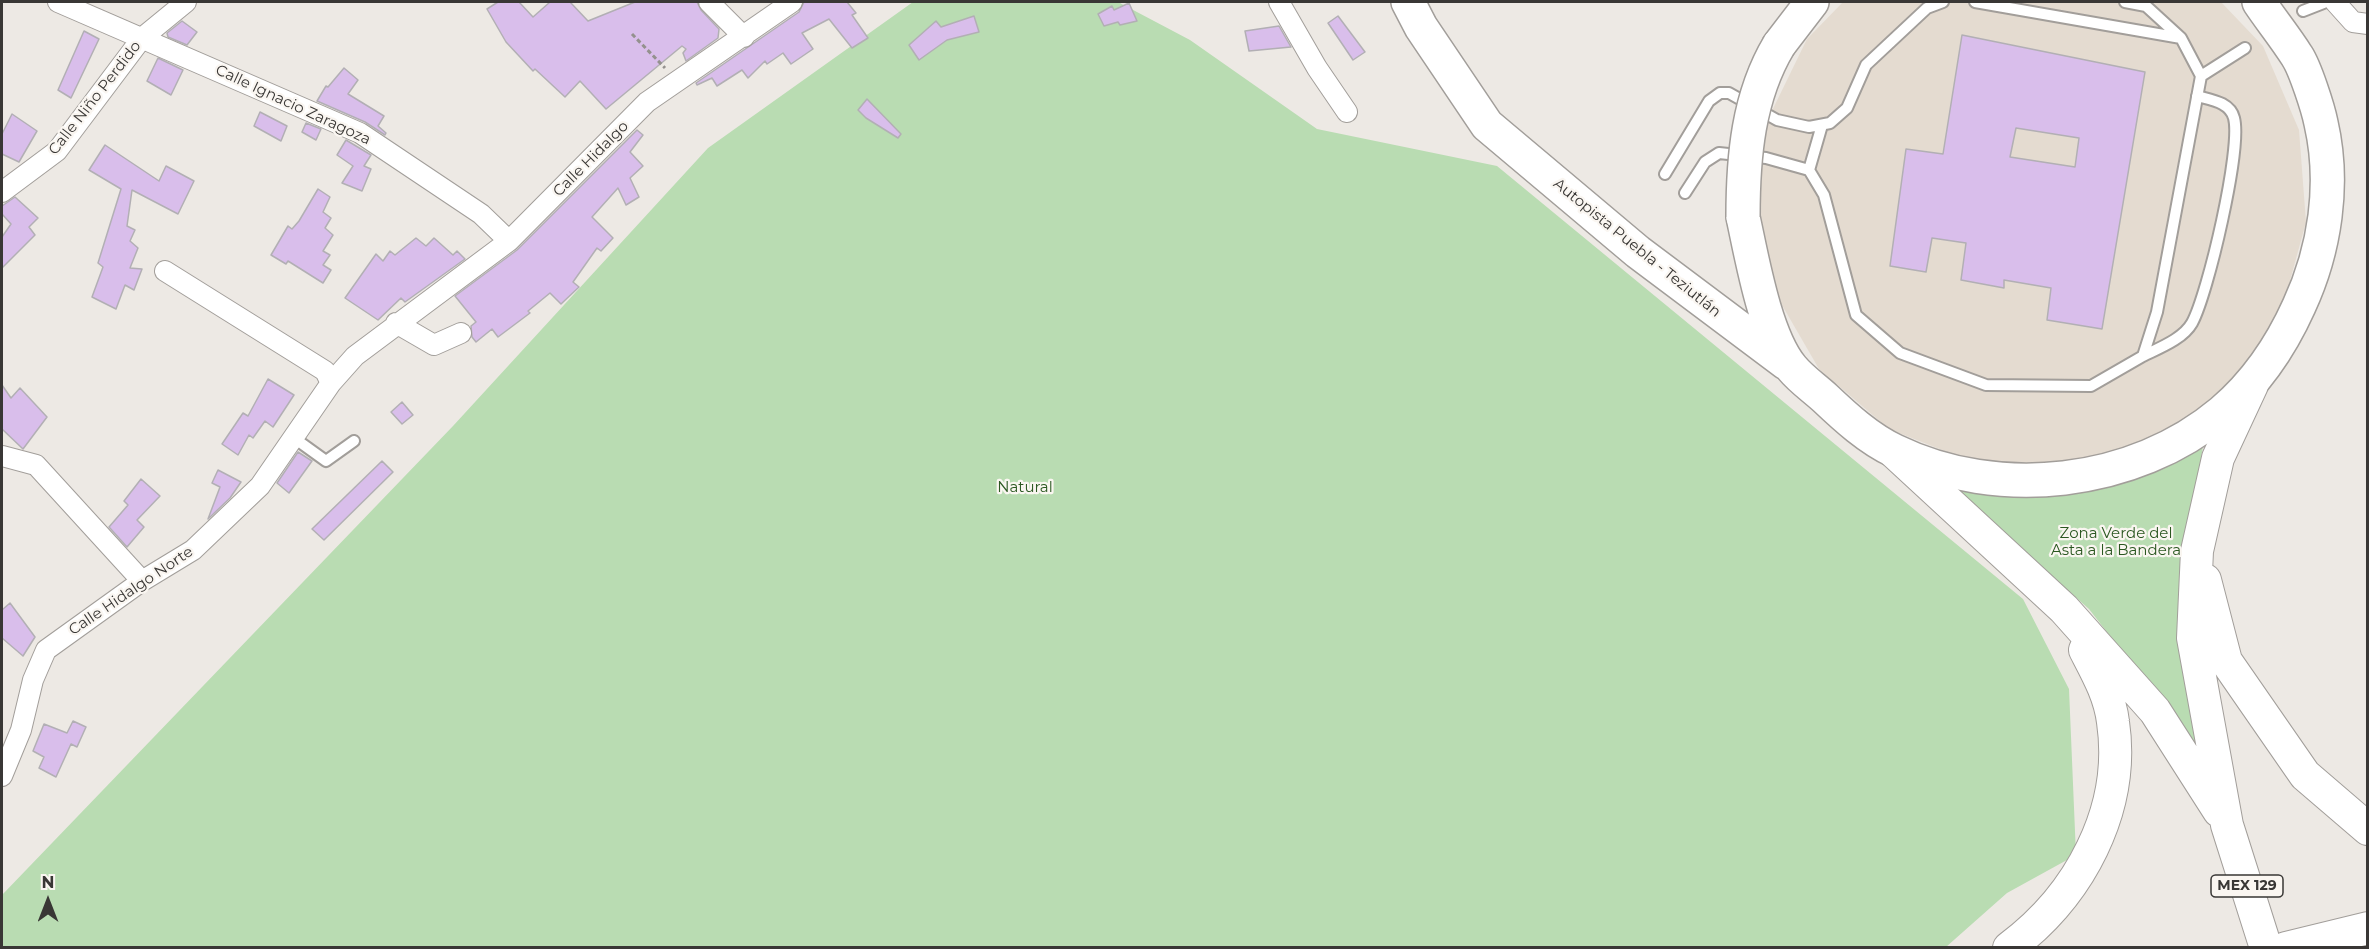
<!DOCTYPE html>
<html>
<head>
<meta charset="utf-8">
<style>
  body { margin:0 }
  #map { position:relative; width:2369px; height:949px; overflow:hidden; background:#ede9e4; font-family:Montserrat,sans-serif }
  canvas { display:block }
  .frame { position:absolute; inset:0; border:3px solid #393735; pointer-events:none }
  .north { position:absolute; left:18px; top:871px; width:60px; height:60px; -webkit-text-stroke:4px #faf6f1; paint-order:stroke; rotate:0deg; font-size:16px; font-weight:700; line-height:24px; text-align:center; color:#393735 }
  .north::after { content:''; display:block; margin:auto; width:21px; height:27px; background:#393735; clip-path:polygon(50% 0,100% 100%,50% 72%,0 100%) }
</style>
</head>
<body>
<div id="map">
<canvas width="2369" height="949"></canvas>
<div class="frame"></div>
<div class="north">N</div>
</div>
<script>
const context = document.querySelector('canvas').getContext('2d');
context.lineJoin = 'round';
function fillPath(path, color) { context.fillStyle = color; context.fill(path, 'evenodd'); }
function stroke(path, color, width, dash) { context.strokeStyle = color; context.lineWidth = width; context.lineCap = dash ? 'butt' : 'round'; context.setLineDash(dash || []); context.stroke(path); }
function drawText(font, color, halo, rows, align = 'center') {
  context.font = font + ' Montserrat,sans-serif'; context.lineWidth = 4.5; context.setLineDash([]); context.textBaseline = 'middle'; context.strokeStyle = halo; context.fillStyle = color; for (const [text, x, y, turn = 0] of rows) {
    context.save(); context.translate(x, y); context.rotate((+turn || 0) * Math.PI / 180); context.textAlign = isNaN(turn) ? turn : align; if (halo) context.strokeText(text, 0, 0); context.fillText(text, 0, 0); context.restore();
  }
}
fillPath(new Path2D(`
  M1843,2H2221L2263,46L2299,130L2306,222L2282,310L2230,386L2155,440L2067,467L1975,463L1889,429L1819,369L1775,293L1757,206L1768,119L1807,39Z`), '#e4dbd0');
fillPath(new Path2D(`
  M913,2H1118L1190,40L1317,129L1497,166L2023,599L2069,689L2076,855L2007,893L1946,947L2,948V895L453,426L708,148Z
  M2205,434L2181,580L2196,747L2089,609L1947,485Z`), '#b9dcb2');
const building = new Path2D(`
  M498,2H519L533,17L550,2H570L588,21L635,2H697L701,10L719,29L718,38L686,61L683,53L686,49L682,46L606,109L580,81L565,97L535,69L533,71L506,42L487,9Z
  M804,2H847L856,13L852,15L868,38L852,48L829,19L802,33L813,49L791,64L783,53L767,64L765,61L748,78L742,70L717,86L712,78L697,85L696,83L799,12Z
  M1129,3L1137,21L1120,25L1118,22L1104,26L1098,14L1112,6L1114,10Z
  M974,16L979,32L947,40L919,60L909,45L936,21L941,27Z
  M1338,16L1365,52L1353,60L1328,23Z
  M182,21L197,32L187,45L168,37L167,33Z
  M1279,26L1291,47L1249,51L1245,31Z
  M84,31L99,39L71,98L58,90Z
  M1962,35L2145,72L2102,329L2047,320L2051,288L2004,280V288L1961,280L1966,243L1932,238L1926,272L1890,266L1906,149L1943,154ZM2016,128L2079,138L2075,167L2010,157Z
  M158,58L183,70L171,95L147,81Z
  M344,68L358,80L348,94L384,116L378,126L386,133L385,135L365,122L317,101L326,86L328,87Z
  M867,99L901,134L898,138L866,118L858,110Z
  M260,112L287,126L281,141L254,126Z
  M12,114L37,131L19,162L2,154V134Z
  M306,123L321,129L316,140L302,132Z
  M637,130L643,135L630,152L643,166L630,178L639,197L626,205L618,188L592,217L613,238L601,251L597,248L573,282L579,287L561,304L550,293L528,311L530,313L498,337L492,329L476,342L472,337L471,326L476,322L455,296L517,250Z
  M346,140L371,155L364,166L371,169L362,191L342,183L353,166L337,155Z
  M105,145L159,181L166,166L194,181L178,214L132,190L127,226L135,230L130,241L138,248L130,268L142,269L134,290L125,285L116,309L92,297L103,267L98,263L121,189L89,170Z
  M318,189L330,197L323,212L331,218L325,228L333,235L323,251L330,255L323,265L331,270L323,283L288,261L286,264L271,255L288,226L292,229L299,221Z
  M15,197L38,218L29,227L35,235L2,268V237L11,224L2,214V206Z
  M416,238L426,246L434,238L453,255L457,251L465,259L405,302L401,298L378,320L345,298L376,254L383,261L390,251L395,255Z
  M268,379L294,395L273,427L265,421L253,438L249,435L238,455L222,444L243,413L248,416Z
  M2,385L11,398L20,388L47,417L23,449L2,429Z
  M402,402L413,415L402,424L391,412Z
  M298,452L312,461L289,493L277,483Z
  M382,461L393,472L324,540L312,529Z
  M218,470L241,482L230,498L208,519L220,487L212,483Z
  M141,479L160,496L137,520L144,527L127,547L109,527L128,505L124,501Z
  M10,603L35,637L23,656L2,638V610Z
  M73,721L86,727L77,747L71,744L56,777L39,768L44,757L33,751L44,724L67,733Z`);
fillPath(building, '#d9beeb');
stroke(building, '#b2afb4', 1.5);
const service = new Path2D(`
  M1975,2L2181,38
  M2303,11L2326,2
  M2201,76L2245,48
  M1809,170L1822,125
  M1665,174L1709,101L1720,93H1729L1777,120L1809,127L1830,123L1847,108L1866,65L1927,8L1943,2
  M1685,193L1705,162L1719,153L1766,158L1809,170L1824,195L1856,315L1900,353L1986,385L2091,386L2143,356L2157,312L2201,76L2181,38L2146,6L2125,2
  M2143,356C2159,348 2183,339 2192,323C2208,294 2242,148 2234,118C2230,102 2211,100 2197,96
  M291,440L301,443L326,461L354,441`);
const minor = new Path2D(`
  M58,2L360,133L481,214L509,241
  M709,2L744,37
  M1279,2L1317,68L1347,112
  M2335,2L2353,22L2368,24
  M2,192L57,151L142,38L186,2
  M165,271L325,371L331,383
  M396,323L434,345L461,333
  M2,456L36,465L142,581
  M2,776L21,730L33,680L46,650L142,581L193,550L260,486L331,383L355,356L509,241L647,102L792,2`);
const primary = new Path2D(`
  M2252,385L2218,458L2197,551L2193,638L2227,825L2266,948
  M1894,452L2064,609L2155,711L2219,811
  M2205,580L2226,661L2305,775L2368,829
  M2009,948C2079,896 2126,810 2113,722C2110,696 2097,673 2085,650
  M2286,948L2368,928`);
const motorway = new Path2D(`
  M1408,2L1421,27L1487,125L1638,252L1786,363
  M1779,45L1812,2
  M1743,217C1752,258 1765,336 1792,368C1801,379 1814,388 1825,398C1845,417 1869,439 1895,451C1998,501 2134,486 2222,412C2256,383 2281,346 2299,306C2325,250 2335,184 2321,123C2318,108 2305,68 2297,56C2285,37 2271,20 2259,2`);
stroke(service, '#a29e9a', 14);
stroke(minor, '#a29e9a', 22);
stroke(primary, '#a29e9a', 34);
stroke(motorway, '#a29e9a', 36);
stroke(new Path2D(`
  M632,34L665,68`), '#94918e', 3, [4.5, 3]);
stroke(service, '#fff', 10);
stroke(minor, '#fff', 20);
stroke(primary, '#fff', 32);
stroke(motorway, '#fff', 33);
const motorwayBridge = new Path2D(`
  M1743,217C1743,157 1748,97 1779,45`);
stroke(motorwayBridge, '#a29e9a', 36, []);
stroke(motorwayBridge, '#fff', 33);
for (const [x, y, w] of [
  [2247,886,72]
]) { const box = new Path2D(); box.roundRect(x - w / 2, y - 11, w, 22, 4.5); context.fillStyle = '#faf6f1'; context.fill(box); stroke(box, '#393735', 1.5); }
drawText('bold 14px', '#393735', null, [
  ["MEX 129",2247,886]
]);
drawText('15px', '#393735', '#faf6f1', [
  ["Calle Niño Perdido",95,98,-52],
  ["Calle Ignacio Zaragoza",293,105,25],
  ["Calle Hidalgo",591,159,-45],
  ["Autopista Puebla - Teziutlán",1637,248,39],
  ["Calle Hidalgo Norte",131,591,-34]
]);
drawText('15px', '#2b5821', '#faf6f1', [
  ["Natural",1025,488],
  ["Zona Verde del",2116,534],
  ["Asta a la Bandera",2116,551]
]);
</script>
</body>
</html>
